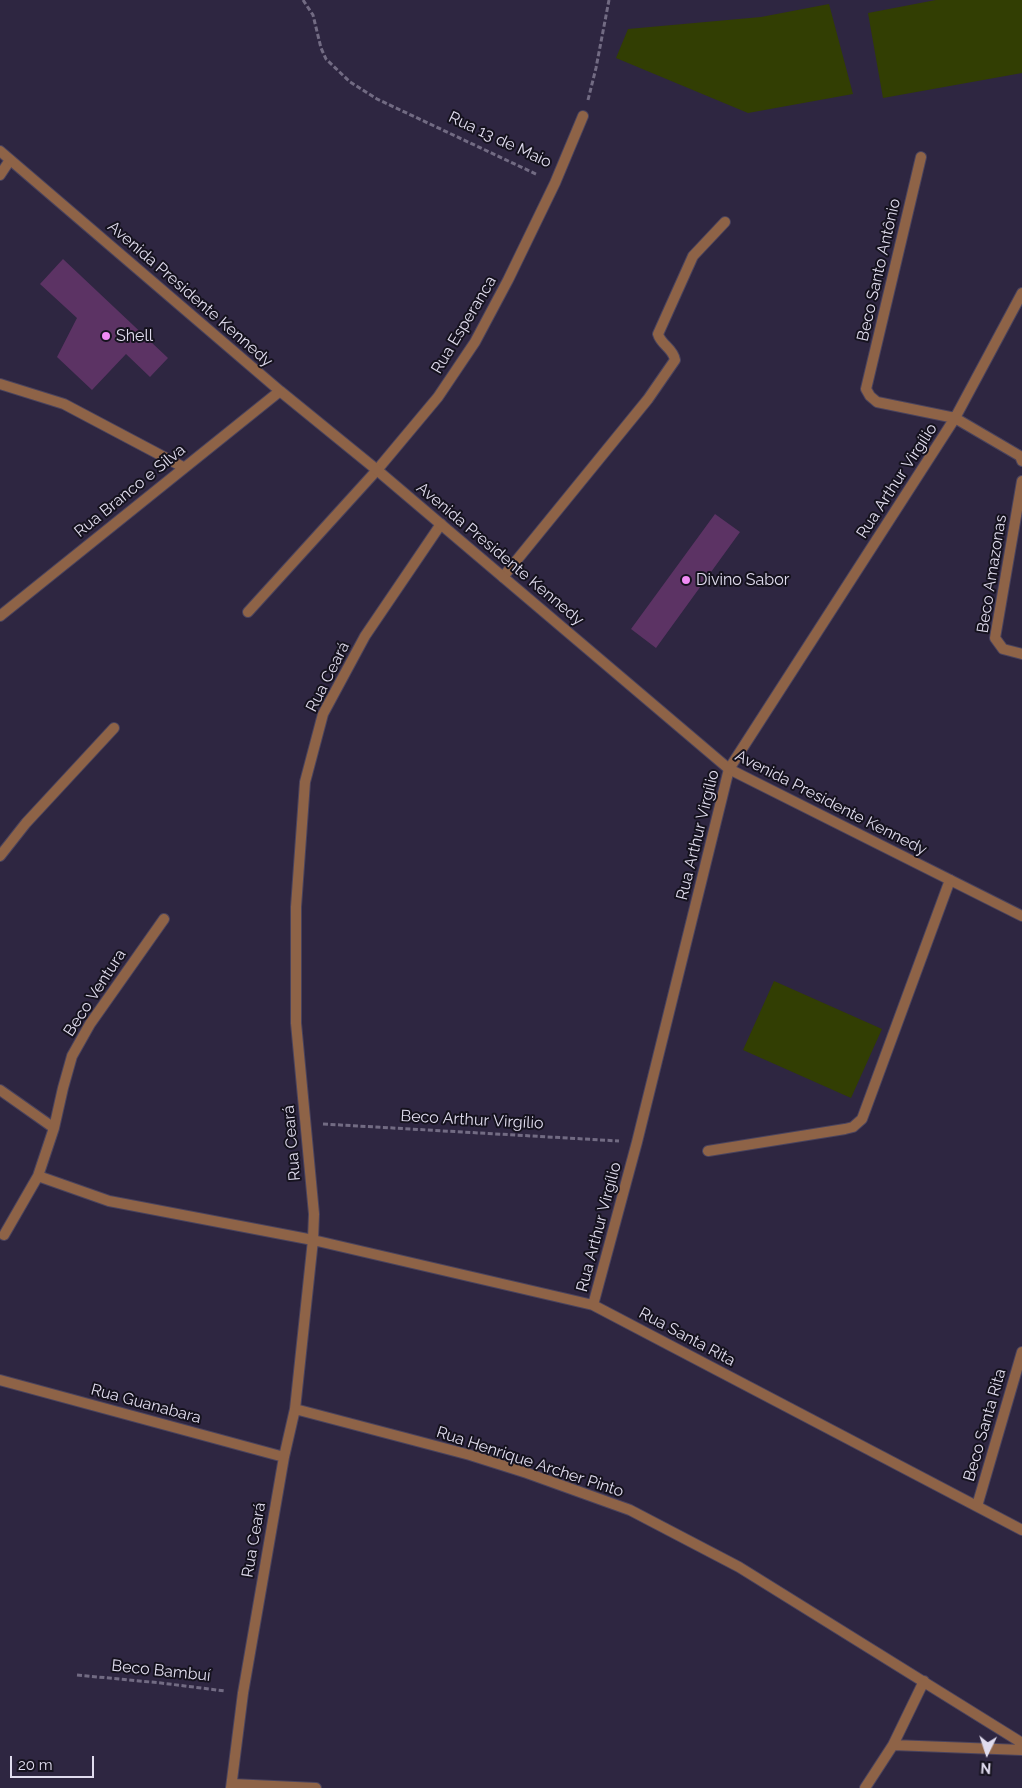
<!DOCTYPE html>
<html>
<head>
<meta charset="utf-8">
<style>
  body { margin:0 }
  #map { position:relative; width:1022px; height:1788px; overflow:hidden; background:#2e2641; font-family:Raleway,sans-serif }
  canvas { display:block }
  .north { position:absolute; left:962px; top:1728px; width:50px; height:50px; -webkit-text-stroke:4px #15121e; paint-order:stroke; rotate:184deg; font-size:14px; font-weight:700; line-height:20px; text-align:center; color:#e0dcee }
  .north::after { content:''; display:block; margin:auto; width:18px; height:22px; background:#e0dcee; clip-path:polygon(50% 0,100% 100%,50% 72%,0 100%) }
  .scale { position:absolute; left:10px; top:1756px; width:84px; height:22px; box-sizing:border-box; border:2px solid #e0dcee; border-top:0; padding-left:6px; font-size:15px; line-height:18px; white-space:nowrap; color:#e0dcee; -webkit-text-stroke:4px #15121e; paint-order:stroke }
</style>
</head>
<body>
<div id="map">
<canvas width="1022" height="1788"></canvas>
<div class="north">N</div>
<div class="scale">20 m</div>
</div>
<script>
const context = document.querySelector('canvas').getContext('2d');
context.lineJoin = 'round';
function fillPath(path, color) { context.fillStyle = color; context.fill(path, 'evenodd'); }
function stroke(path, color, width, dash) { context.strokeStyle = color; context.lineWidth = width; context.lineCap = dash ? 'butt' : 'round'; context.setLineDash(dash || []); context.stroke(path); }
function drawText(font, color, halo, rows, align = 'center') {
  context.font = font + ' Raleway,sans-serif'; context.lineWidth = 4; context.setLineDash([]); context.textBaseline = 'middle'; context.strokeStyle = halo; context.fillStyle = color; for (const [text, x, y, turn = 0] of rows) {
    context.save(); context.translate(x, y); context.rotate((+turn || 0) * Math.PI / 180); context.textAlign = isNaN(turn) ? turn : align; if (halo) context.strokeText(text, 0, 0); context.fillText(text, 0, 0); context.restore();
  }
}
fillPath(new Path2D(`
  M936,0H1022V73L883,98L868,13Z
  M829,4L853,94L748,113L616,58L628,29L761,17Z
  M774,981L882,1029L851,1098L743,1050Z`), '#323e03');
fillPath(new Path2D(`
  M63,259L168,358L150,377L126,354L92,390L57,357L77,318L40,284Z
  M715,514L740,532L656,648L631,629Z`), '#5c3364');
const service = new Path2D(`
  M921,157L866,389L870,396L877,402L955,418L1020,456L1022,461
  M0,175L10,160
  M0,384L64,404L183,467
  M1022,481L995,638L1003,649L1022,654
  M503,577L648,399L675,360C673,348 661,345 658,334L693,256L725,222
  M248,612L377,470
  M729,769L955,418L1022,293
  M0,856L26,823L114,728
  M0,1090L54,1128
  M708,1151L845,1129L853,1127L862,1119L950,880
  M38,1176L109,1201L313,1240
  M4,1235L38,1176L54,1128L63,1088L72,1056L90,1024L164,919`);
const minor = new Path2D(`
  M377,470L438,397L475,342L508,280L555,183L583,116
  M313,1240L593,1305L1022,1530
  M593,1305L637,1142L729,769
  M0,1380L284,1457
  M295,1409L470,1455L527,1473L630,1510L739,1567L1022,1743
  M977,1506L1022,1352
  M893,1745L1022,1750
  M232,1784L316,1788
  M231,1788L243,1693L284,1457L295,1409L313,1240L314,1214L296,1023V907L305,782L323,714L365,636L441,524
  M865,1788L893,1745L924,1681`);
const tertiary = new Path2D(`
  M0,151L280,391L377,470L729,769L1022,916
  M0,616L280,391`);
stroke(service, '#4a435d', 12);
stroke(minor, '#4a435d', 12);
stroke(tertiary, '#4a435d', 12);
stroke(new Path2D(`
  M303,0L313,15L321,48L326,59L350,82L377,99L538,175
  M588,100L596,68L609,0
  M323,1124L619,1141
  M77,1675L161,1683L225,1691`), '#726b83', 3, [5, 2.5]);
stroke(service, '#8e6347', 10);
stroke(minor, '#8e6347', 10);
stroke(tertiary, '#8e6347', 10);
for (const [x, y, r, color] of [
  [106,336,5,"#f18bf5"],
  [686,580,5,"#f18bf5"]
]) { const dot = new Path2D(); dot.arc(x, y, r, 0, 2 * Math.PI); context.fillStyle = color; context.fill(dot); stroke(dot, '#15121e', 2); }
drawText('16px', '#e0dcee', '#15121e', [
  ["Rua 13 de Maio",500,140,25],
  ["Beco Santo Antônio",879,270,-77],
  ["Avenida Presidente Kennedy",190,294,41],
  ["Rua Esperanca",464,325,-59],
  ["Rua Arthur Virgílio",897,481,-57],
  ["Rua Branco e Silva",130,491,-39],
  ["Avenida Presidente Kennedy",500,554,40],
  ["Beco Amazonas",992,574,-81],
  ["Rua Ceará",328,677,-63],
  ["Avenida Presidente Kennedy",831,803,27],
  ["Rua Arthur Virgílio",698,835,-76],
  ["Beco Ventura",95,993,-57],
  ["Beco Arthur Virgílio",472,1120,3],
  ["Rua Ceará",292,1143,-95],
  ["Rua Arthur Virgílio",599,1227,-75],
  ["Rua Santa Rita",687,1337,28],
  ["Rua Guanabara",146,1404,15],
  ["Beco Santa Rita",985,1425,-74],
  ["Rua Henrique Archer Pinto",530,1462,18],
  ["Rua Ceará",254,1540,-80],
  ["Beco Bambuí",161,1671,6]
]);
drawText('16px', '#e0dcee', '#15121e', [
  ["Shell",116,336],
  ["Divino Sabor",696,580]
], 'left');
</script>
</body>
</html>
